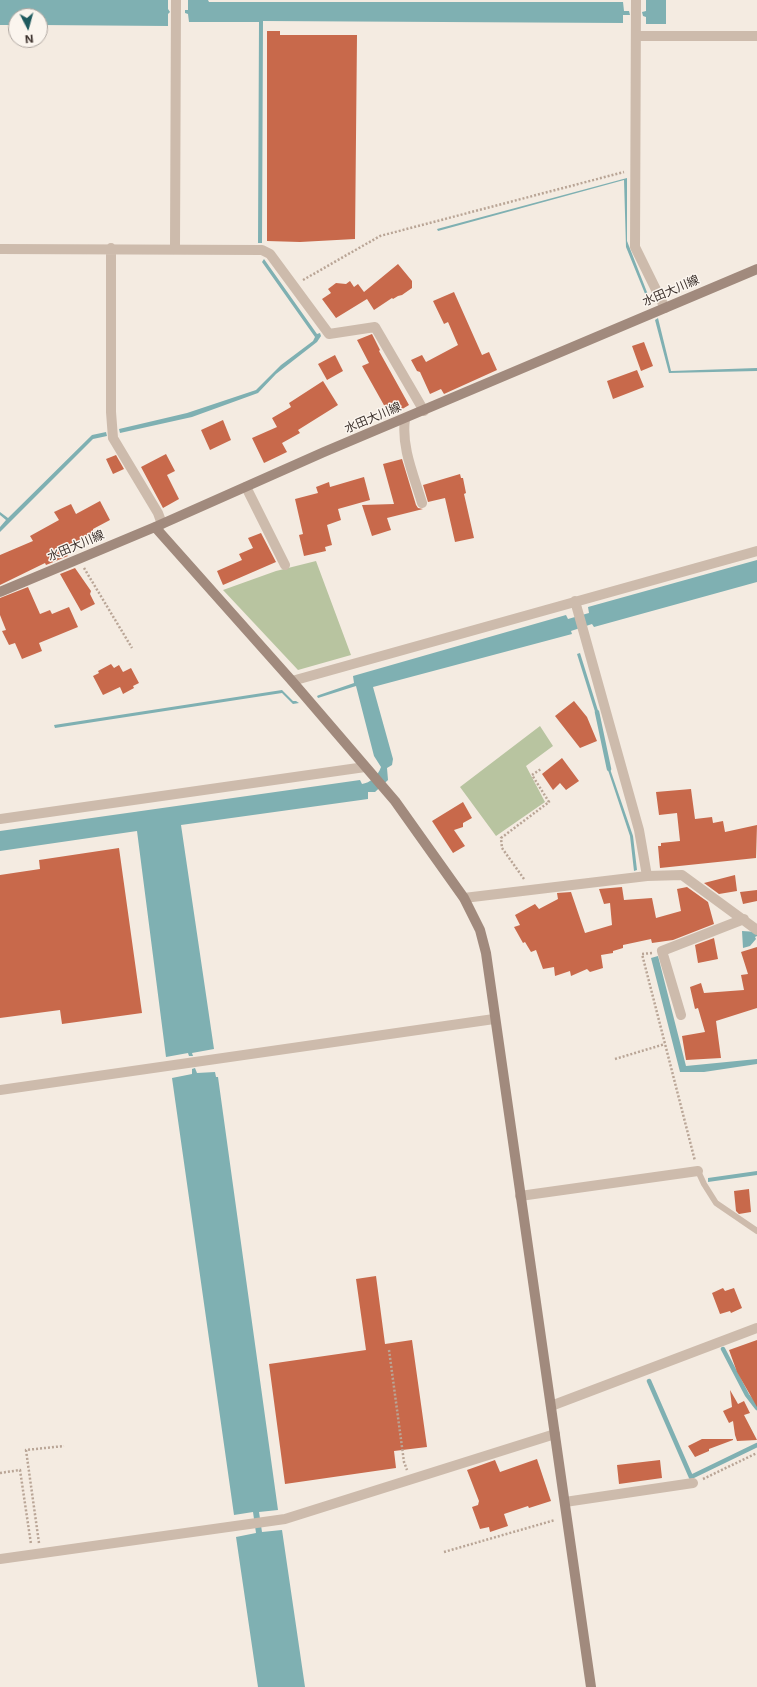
<!DOCTYPE html>
<html>
<head>
<meta charset="utf-8">
<style>
  body { margin:0 }
  #map { position:relative; width:757px; height:1687px; overflow:hidden; background:#f4ebe1; font-family:Inter,sans-serif }
  canvas { display:block }
  .north { position:absolute; left:8px; top:8px; width:40px; height:40px; box-sizing:border-box; background:#fbf5ee; border:1px solid #aea6a0; border-radius:50%; rotate:174deg; font-size:11px; font-weight:700; line-height:16px; text-align:center; color:#3b302b }
  .north::after { content:''; display:block; margin:auto; width:14px; height:18px; background:#1f5a5e; clip-path:polygon(50% 0,100% 100%,50% 72%,0 100%) }
</style>
</head>
<body>
<div id="map">
<canvas width="757" height="1687"></canvas>
<div class="north">N</div>
</div>
<script>
const context = document.querySelector('canvas').getContext('2d');
context.lineJoin = 'round';
function fillPath(path, color) { context.fillStyle = color; context.fill(path, 'evenodd'); }
function stroke(path, color, width, dash) { context.strokeStyle = color; context.lineWidth = width; context.lineCap = dash ? 'butt' : 'round'; context.setLineDash(dash || []); context.stroke(path); }
function drawText(font, color, halo, rows, align = 'center') {
  context.font = font + ' Inter,"Noto Sans JP",sans-serif'; context.lineWidth = 3; context.setLineDash([]); context.textBaseline = 'middle'; context.strokeStyle = halo; context.fillStyle = color; for (const [text, x, y, turn = 0] of rows) {
    context.save(); context.translate(x, y); context.rotate((+turn || 0) * Math.PI / 180); context.textAlign = isNaN(turn) ? turn : align; if (halo) context.strokeText(text, 0, 0); context.fillText(text, 0, 0); context.restore();
  }
}
fillPath(new Path2D(`
  M316,561L351,655L298,670L223,590L276,571Z
  M540,726L553,746L526,766L545,802L496,836L460,787Z`), '#b8c4a0');
fillPath(new Path2D(`
  M0,0H168V9L170,12L168,14V26L40,25V16H16V25H0Z
  M188,0H208L209,2H623L624,11H629L630,15H623V23L263,21L262,243H258L259,22H189L188,14L185,13V10H188Z
  M646,0H666V24H646V17L643,16L642,12L646,11Z
  M627,178V241L652,305L650,306L626,247L624,180L438,231L437,229Z
  M264,259L317,334L320,333L321,336L317,342L276,374L258,393L192,417L120,433L119,429L187,413L256,390L281,365L313,341L315,337L262,262Z
  M658,318L671,371L757,368V371L669,373L655,320Z
  M106,432L107,436L93,439L0,532V527L6,520L0,515V512L8,518L92,435Z
  M757,560V582L594,627L592,624L571,631L572,634L373,687L393,759L392,765L387,768L388,780L375,792H368V799L181,825L214,1049L192,1053L193,1056H189L188,1053L166,1057L137,831L0,851V831L360,780L362,784C370,783 378,776 381,767L374,756L356,686L318,698L317,696L319,695L354,683L353,676L566,615L568,619L589,613L588,607Z
  M580,653L600,717L597,718L577,654Z
  M282,690L293,701H296L299,703L293,704L282,693L55,728L54,725Z
  M608,763L633,836L637,870L634,871L630,836L606,764Z
  M742,931L757,932V936L755,937L756,939L750,946L743,948Z
  M658,956L686,1066L757,1059V1064L704,1072H680L651,958Z
  M195,1068L197,1073L215,1072L216,1077H218L278,1510L259,1512L262,1532L282,1530L305,1687H258L236,1537L256,1533L253,1512L234,1515L172,1078L192,1074V1069Z
  M757,1171V1175L708,1182V1178Z`), '#7fb0b2');
stroke(new Path2D(`
  M597,712L609,769
  M723,1349L747,1395L757,1408
  M649,1381L691,1477L757,1445`), '#7fb0b2', 4.5);
fillPath(new Path2D(`
  M267,31H280V35H357L355,239L300,242L267,241Z
  M398,264L412,281V288L402,295L398,296L393,299L392,298L374,310L367,299L336,318L322,299L331,293L328,289L336,283L346,284L350,281L354,287L358,284L364,292Z
  M454,292L482,355L489,352L497,370L444,394L441,389L430,394L420,372L417,371L411,360L422,355L426,362L458,345L448,322L444,324L433,301Z
  M372,334L380,350L379,351L409,405L399,411L393,403L385,407L362,366L369,363L357,340Z
  M644,342L653,366L641,371L632,346Z
  M335,355L343,371L327,380L318,364Z
  M637,370L644,387L613,399L607,381Z
  M323,381L338,405L298,430L300,433L282,443L287,452L264,463L252,438L277,427L272,418L291,407L289,403Z
  M223,420L231,440L210,450L201,430Z
  M166,454L175,471L167,475L179,499L163,508L141,467Z
  M116,455L124,469L113,474L106,459Z
  M402,459L416,505L418,508L423,509L387,518L391,530L372,536L362,505L394,504L383,464Z
  M460,474L461,478H463L466,493L464,494L474,538L455,542L445,498L428,502L423,485Z
  M364,477L370,500L338,509L341,520L327,525L332,545L325,547L326,551L304,556L299,535L303,534L295,499L318,493L316,487L329,482L330,487Z
  M100,501L110,520L93,529V533L69,548L70,551L66,554L68,556L46,565L45,563L0,585V555L33,541L30,536L59,520L54,512L71,504L76,514Z
  M261,533L276,562L223,585L217,571L242,560L239,554L253,548L248,538Z
  M75,568L91,591L90,594L95,604L81,611L60,574Z
  M28,587L40,614L50,610L52,614L69,607L78,627L39,643L42,651L22,659L15,643L9,645L2,631L6,630L0,615V598Z
  M111,664L114,668L119,665L123,672L131,668L139,683L133,686L134,688L123,694L120,687L103,695L93,676L99,673L98,671Z
  M574,701L587,717L597,741L580,748L555,716Z
  M562,758L579,781L566,790L560,783L553,790L542,774Z
  M691,789L695,819L712,817L713,823L723,821L725,832L757,825L756,858L660,868L658,846H661V843L680,841L677,813L659,815L656,792Z
  M463,802L472,818L463,823V827L454,830L465,846L453,853L432,821Z
  M119,848L142,1013L62,1024L60,1010L0,1018V875L40,869L39,860Z
  M735,875L737,891L719,894L704,883Z
  M622,887L624,900L652,898L656,918L681,911L677,889L687,887L708,902L714,924L673,940L652,943L651,939L623,945V948L613,951V953L601,955L603,968L590,972L587,969L571,976L570,971L555,976L554,967L543,969L536,950L531,952L525,942L523,943L514,927L520,925L515,915L535,904L539,909L558,899L557,893L571,892L585,933L612,925L610,903L604,904L599,889Z
  M757,890V901L743,904L740,892Z
  M714,938L718,959L698,963L695,945Z
  M757,947V1008L716,1021L721,1058L686,1060L682,1036L705,1032L698,1008L695,1009L690,987L701,983L704,993L744,990L741,975L748,974L741,952Z
  M749,1189L751,1212L739,1214L736,1211L734,1191Z
  M376,1276L385,1344L412,1340L427,1447L394,1451L396,1468L285,1484L269,1364L366,1350L356,1279Z
  M723,1288L725,1291L734,1288L742,1308L731,1313L730,1311L720,1314L712,1293Z
  M757,1340V1407L737,1372L729,1350Z
  M730,1390L738,1404L744,1401L750,1413L744,1415L757,1440L737,1441L735,1435L733,1421L729,1423L723,1411L732,1407Z
  M702,1439H733V1440L709,1449V1451L695,1457L688,1446Z
  M537,1459L551,1501L529,1508L528,1506L504,1514L508,1526L490,1532L489,1527L480,1529L472,1507L478,1505L479,1501L467,1470L495,1460L500,1472Z
  M660,1460L662,1478L619,1484L617,1465Z`), '#c8694b');
stroke(new Path2D(`
  M303,280L380,236L624,172
  M84,568L132,648
  M524,879L502,848L501,838L549,802L532,775L541,769
  M652,953L642,954L695,1161
  M615,1059L665,1044
  M389,1350L404,1462L407,1470
  M0,1473L20,1470L31,1544
  M703,1479L757,1453
  M39,1543L26,1450L64,1446
  M444,1552L555,1520`), '#b9a596', 2.5, [2, 2]);
stroke(new Path2D(`
  M698,1171L704,1184L716,1203L757,1231`), '#cdbbac', 6);
stroke(new Path2D(`
  M636,0L635,247L665,308
  M636,36H757
  M111,248V412L113,438L158,513L162,524
  M175,248L176,0
  M0,249L262,250L270,254L329,334L375,327L424,411
  M405,419C401,447 414,476 422,503
  M246,487L285,565
  M575,601L639,830L647,876
  M292,681L757,551
  M0,819L365,767
  M464,898L647,876L682,875L757,930
  M681,1015L662,951L744,919
  M0,1090L494,1019
  M520,1196L698,1171
  M551,1406L757,1328
  M565,1502L693,1483
  M0,1559L285,1519L555,1434`), '#cdbbac', 10);
stroke(new Path2D(`
  M155,527L292,681L395,801L464,898L480,930L486,953L591,1687
  M0,592L155,527L324,452L757,269`), '#a18a7d', 10);
drawText('12px', '#3b302b', '#fbf5ee', [
  ["水田大川線",671,291,-23],
  ["水田大川線",373,418,-23],
  ["水田大川線",76,546,-23]
]);
</script>
</body>
</html>
